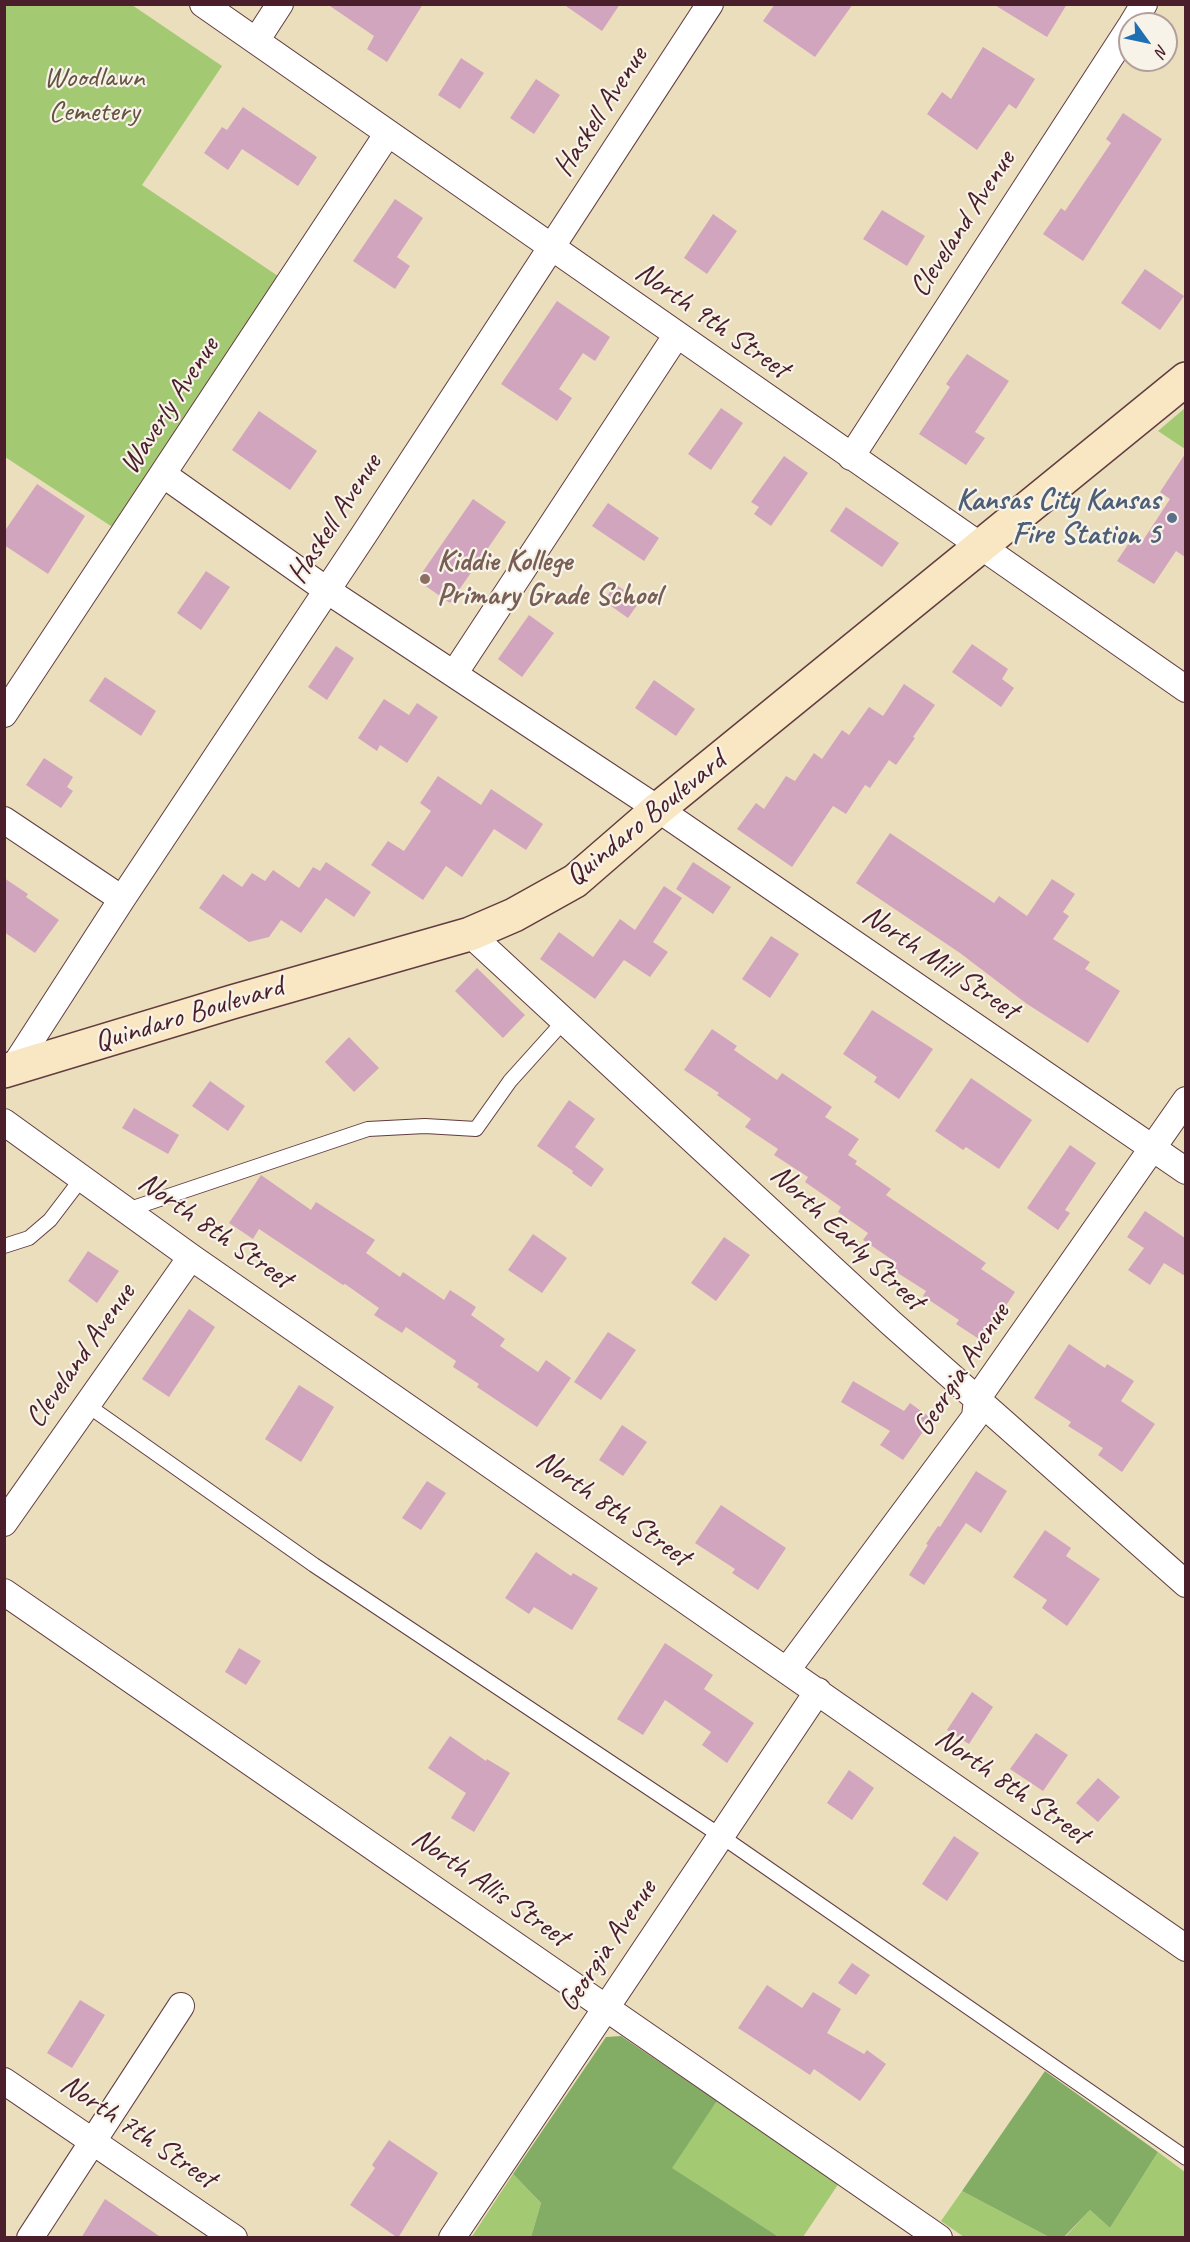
<!DOCTYPE html>
<html>
<head>
<meta charset="utf-8">
<style>
  body { margin:0 }
  #map { position:relative; width:1190px; height:2242px; overflow:hidden; background:#ebdebc; font-family:Caveat,sans-serif }
  canvas { display:block }
  .frame { position:absolute; inset:0; border:6px solid #4a1f2b; pointer-events:none }
  .north { position:absolute; left:1118px; top:12px; width:60px; height:60px; box-sizing:border-box; background:#f7f3e8; border:2px solid #b29e9c; border-radius:50%; rotate:123deg; font-size:16px; font-weight:700; line-height:24px; text-align:center; color:#4a1f2b }
  .north::after { content:''; display:block; margin:auto; width:21px; height:27px; background:#1f6fb2; clip-path:polygon(50% 0,100% 100%,50% 72%,0 100%) }
</style>
</head>
<body>
<div id="map">
<canvas width="1190" height="2242"></canvas>
<div class="frame"></div>
<div class="north">N</div>
</div>
<script>
const context = document.querySelector('canvas').getContext('2d');
context.lineJoin = 'round';
function fillPath(path, color) { context.fillStyle = color; context.fill(path, 'evenodd'); }
function stroke(path, color, width, dash) { context.strokeStyle = color; context.lineWidth = width; context.lineCap = dash ? 'butt' : 'round'; context.setLineDash(dash || []); context.stroke(path); }
function drawText(font, color, halo, rows, align = 'center') {
  context.font = font + ' Caveat,sans-serif'; context.lineWidth = 4.5; context.setLineDash([]); context.textBaseline = 'middle'; context.strokeStyle = halo; context.fillStyle = color; for (const [text, x, y, turn = 0] of rows) {
    context.save(); context.translate(x, y); context.rotate((+turn || 0) * Math.PI / 180); context.textAlign = isNaN(turn) ? turn : align; if (halo) context.strokeText(text, 0, 0); context.fillText(text, 0, 0); context.restore();
  }
}
fillPath(new Path2D(`
  M4,5H132L222,66L142,185L281,278L114,528L5,457Z
  M1185,408V449L1158,431Z
  M717,2101L839,2183L803,2237H779L671,2168Z
  M1158,2152L1185,2172V2237L1064,2238L1090,2210L1110,2228Z
  M513,2174L541,2203L531,2237L471,2238Z
  M962,2191L1049,2237H964L941,2221Z`), '#a4c973');
fillPath(new Path2D(`
  M621,2036L717,2101L672,2168L779,2237H531L541,2203L513,2174L606,2037Z
  M1045,2071L1158,2152L1110,2228L1090,2210L1064,2237H1049L962,2191Z`), '#83ad65');
fillPath(new Path2D(`
  M327,4H423L387,62L367,49L374,36Z
  M563,4H620L602,31Z
  M775,4H853L815,57L763,21Z
  M993,4H1067L1047,37Z
  M983,47L1035,79L1016,109L1009,104L977,150L927,114L942,92L951,99Z
  M461,58L484,73L460,109L438,95Z
  M536,79L560,95L534,134L510,118Z
  M243,107L317,157L298,186L242,149L228,170L204,153L222,127L227,130Z
  M1123,113L1162,139L1083,261L1043,234L1061,208L1065,211L1111,143L1106,139Z
  M395,199L423,218L397,257L410,266L395,289L353,261Z
  M882,210L925,236L907,266L863,239Z
  M713,214L737,231L707,274L684,258Z
  M1145,269L1184,296L1160,330L1121,303Z
  M557,301L610,337L595,361L583,353L559,389L572,398L557,421L501,384Z
  M967,354L1009,381L975,432L985,438L966,465L919,434L950,387L946,384Z
  M721,408L743,423L711,470L688,454Z
  M259,411L317,451L290,490L232,450Z
  M1185,454V557L1176,551L1154,584L1117,561L1133,537L1142,542L1170,499L1160,492Z
  M784,456L808,473L771,526L754,514L759,507L751,502Z
  M37,484L85,516L48,574L4,545V532Z
  M473,499L506,522L450,603L417,580Z
  M608,503L659,538L644,561L592,526Z
  M846,507L899,543L882,567L830,531Z
  M206,571L230,587L201,630L177,613Z
  M615,584L640,601L628,618L604,601Z
  M529,615L554,633L522,677L498,659Z
  M972,644L1008,669L1002,679L1014,688L1001,707L952,672Z
  M336,646L354,658L327,700L308,687Z
  M105,677L156,711L141,736L89,701Z
  M654,680L695,709L676,736L635,708Z
  M904,684L935,705L913,737L915,738L896,765L889,760L870,788L865,785L846,814L833,806L792,867L737,829L756,803L764,809L786,776L795,781L814,753L822,759L842,730L849,735L869,707L883,716Z
  M384,699L409,715L417,703L438,717L407,763L380,745L377,751L358,738Z
  M44,758L73,777L67,787L73,791L61,808L26,785Z
  M438,776L481,805L491,789L543,824L526,850L494,829L462,877L446,866L423,900L371,865L388,841L404,851L431,811L420,803Z
  M890,833L994,903L999,896L1027,916L1052,879L1075,894L1063,912L1069,916L1053,939L1090,962L1085,969L1120,991L1088,1043L1027,1004L960,953L856,883Z
  M326,862L371,892L354,917L326,898L301,933L281,920L269,937L249,942L199,908L223,874L242,887L252,873L265,881L273,870L299,888L313,867L320,871Z
  M693,862L731,887L713,914L676,889Z
  M4,878L28,894L26,897L59,920L35,953L4,932Z
  M664,886L682,898L653,942L668,952L650,977L624,960L595,999L540,959L559,932L593,957L620,919L635,930Z
  M771,936L799,954L770,998L742,979Z
  M477,968L525,1015L503,1038L455,991Z
  M872,1010L933,1049L899,1099L874,1082L877,1077L843,1054Z
  M712,1029L737,1046L734,1050L777,1080L782,1073L832,1107L825,1117L859,1139L848,1155L857,1161L855,1164L891,1189L886,1195L986,1263L981,1269L1015,1292L982,1341L956,1324L959,1320L923,1296L926,1291L893,1270L897,1263L863,1240L868,1233L838,1212L841,1207L805,1182L808,1177L774,1155L778,1149L745,1127L751,1119L717,1095L719,1093L684,1070Z
  M349,1037L379,1068L354,1092L325,1062Z
  M971,1078L1032,1120L999,1169L966,1147L963,1150L935,1131Z
  M210,1081L245,1106L228,1131L192,1106Z
  M569,1100L595,1119L575,1147L604,1169L591,1187L572,1173L573,1171L537,1146Z
  M134,1108L179,1135L168,1154L122,1128Z
  M1070,1145L1096,1163L1065,1210L1070,1213L1058,1230L1027,1208Z
  M261,1175L311,1210L316,1202L375,1240L366,1253L400,1277L403,1272L444,1300L450,1290L476,1307L471,1315L505,1339L500,1346L538,1372L546,1360L571,1378L537,1427L477,1387L479,1384L453,1367L456,1361L406,1327L402,1333L374,1315L379,1308L345,1284L343,1285L259,1229L253,1239L229,1223Z
  M1145,1211L1185,1238V1276L1164,1263L1150,1285L1128,1270L1144,1248L1127,1237Z
  M533,1234L567,1258L542,1293L508,1270Z
  M724,1237L750,1255L716,1301L691,1283Z
  M88,1251L119,1271L97,1303L68,1281Z
  M189,1309L215,1327L169,1397L142,1379Z
  M608,1332L636,1350L601,1400L574,1382Z
  M1069,1344L1105,1368L1107,1364L1134,1381L1121,1401L1155,1424L1122,1472L1098,1455L1103,1448L1068,1426L1071,1422L1034,1398Z
  M853,1381L904,1411L910,1403L932,1419L903,1460L880,1445L890,1431L841,1402Z
  M299,1385L334,1407L301,1462L265,1439Z
  M622,1425L647,1442L623,1476L599,1460Z
  M976,1471L1007,1491L981,1533L966,1523L924,1585L909,1575L928,1545L926,1544L938,1526L940,1527Z
  M427,1481L446,1493L421,1530L402,1518Z
  M721,1505L786,1548L758,1590L732,1573L735,1569L695,1543Z
  M1045,1530L1071,1548L1066,1556L1100,1579L1067,1626L1042,1608L1047,1600L1013,1577Z
  M536,1552L571,1576L573,1573L598,1588L572,1630L534,1607L529,1614L505,1598Z
  M665,1643L713,1675L704,1689L754,1723L727,1763L702,1745L711,1732L665,1700L643,1735L617,1719Z
  M239,1648L261,1661L246,1685L225,1672Z
  M972,1692L993,1707L969,1744L947,1730Z
  M1036,1733L1068,1755L1043,1791L1010,1769Z
  M450,1736L486,1761L487,1759L510,1773L474,1832L451,1818L466,1793L428,1768Z
  M849,1770L874,1788L852,1820L827,1803Z
  M1098,1778L1120,1797L1098,1822L1076,1803Z
  M954,1836L979,1853L947,1901L922,1884Z
  M852,1963L870,1975L856,1995L838,1983Z
  M767,1985L802,2008L813,1992L841,2009L827,2033L864,2054L867,2050L886,2064L860,2101L814,2069L810,2075L738,2028Z
  M80,2000L105,2015L72,2068L47,2053Z
  M389,2140L438,2173L398,2238L350,2205L375,2168L372,2165Z
  M105,2199L162,2238H81Z`), '#d2a5be');
const lane = new Path2D(`
  M127,1210L368,1129L425,1126L476,1129L510,1081L564,1021
  M4,1246L29,1238L50,1220L82,1178
  M87,1405L314,1565L721,1836L1186,2158`);
const street = new Path2D(`
  M203,4L1186,689
  M1132,24L1144,4
  M256,41L280,4
  M851,457L1130,27
  M164,475L328,591L658,809L1186,1171
  M454,674L676,336
  M4,714L388,133
  M4,820L122,899
  M470,934L891,1323L1186,1584
  M13,1068L122,899L365,533L710,4
  M4,1122L191,1257L1186,1948
  M4,1523L191,1257
  M4,1592L939,2238
  M787,1670L975,1417L977,1399L1186,1100
  M4,2081L234,2238
  M30,2238L181,2006
  M452,2238L818,1691`);
const secondary = new Path2D(`
  M4,1071L232,1002L470,934L514,915L575,881L658,809L1186,379`);
stroke(lane, '#623c41', 16);
stroke(street, '#623c41', 28);
stroke(secondary, '#623c41', 36);
stroke(lane, '#fff', 14);
stroke(street, '#fff', 26);
stroke(secondary, '#f9e7c3', 33);
for (const [x, y, r, color] of [
  [1172,518,6,"#5c6f8a"],
  [425,579,6,"#8d6e63"]
]) { const dot = new Path2D(); dot.arc(x, y, r, 0, 2 * Math.PI); context.fillStyle = color; context.fill(dot); stroke(dot, '#f7f3e8', 2); }
drawText('30px', '#655241', '#f7f3e8', [
  ["Woodlawn",94,78],
  ["Cemetery",94,112]
]);
drawText('30px', '#4a1f2b', '#f7f3e8', [
  ["Haskell Avenue",601,112,-57],
  ["Cleveland Avenue",963,224,-57],
  ["North 9th Street",712,321,35],
  ["Waverly Avenue",170,406,-57],
  ["Haskell Avenue",335,519,-57],
  ["Quindaro Boulevard",646,819,-39],
  ["North Mill Street",940,963,34],
  ["Quindaro Boulevard",189,1015,-17],
  ["North 8th Street",215,1231,35],
  ["North Early Street",847,1238,43],
  ["Cleveland Avenue",81,1356,-55],
  ["Georgia Avenue",962,1370,-57],
  ["North 8th Street",613,1509,35],
  ["North 8th Street",1012,1787,35],
  ["North Allis Street",490,1888,35],
  ["Georgia Avenue",608,1946,-56],
  ["North 7th Street",138,2132,34]
]);
drawText('bold 30px', '#4e5e75', '#f7f3e8', [
  ["Kansas City Kansas",1160,501],
  ["Fire Station 5",1160,535]
], 'right');
drawText('bold 30px', '#785e54', '#f7f3e8', [
  ["Kiddie Kollege",437,562],
  ["Primary Grade School",437,596]
], 'left');
</script>
</body>
</html>
